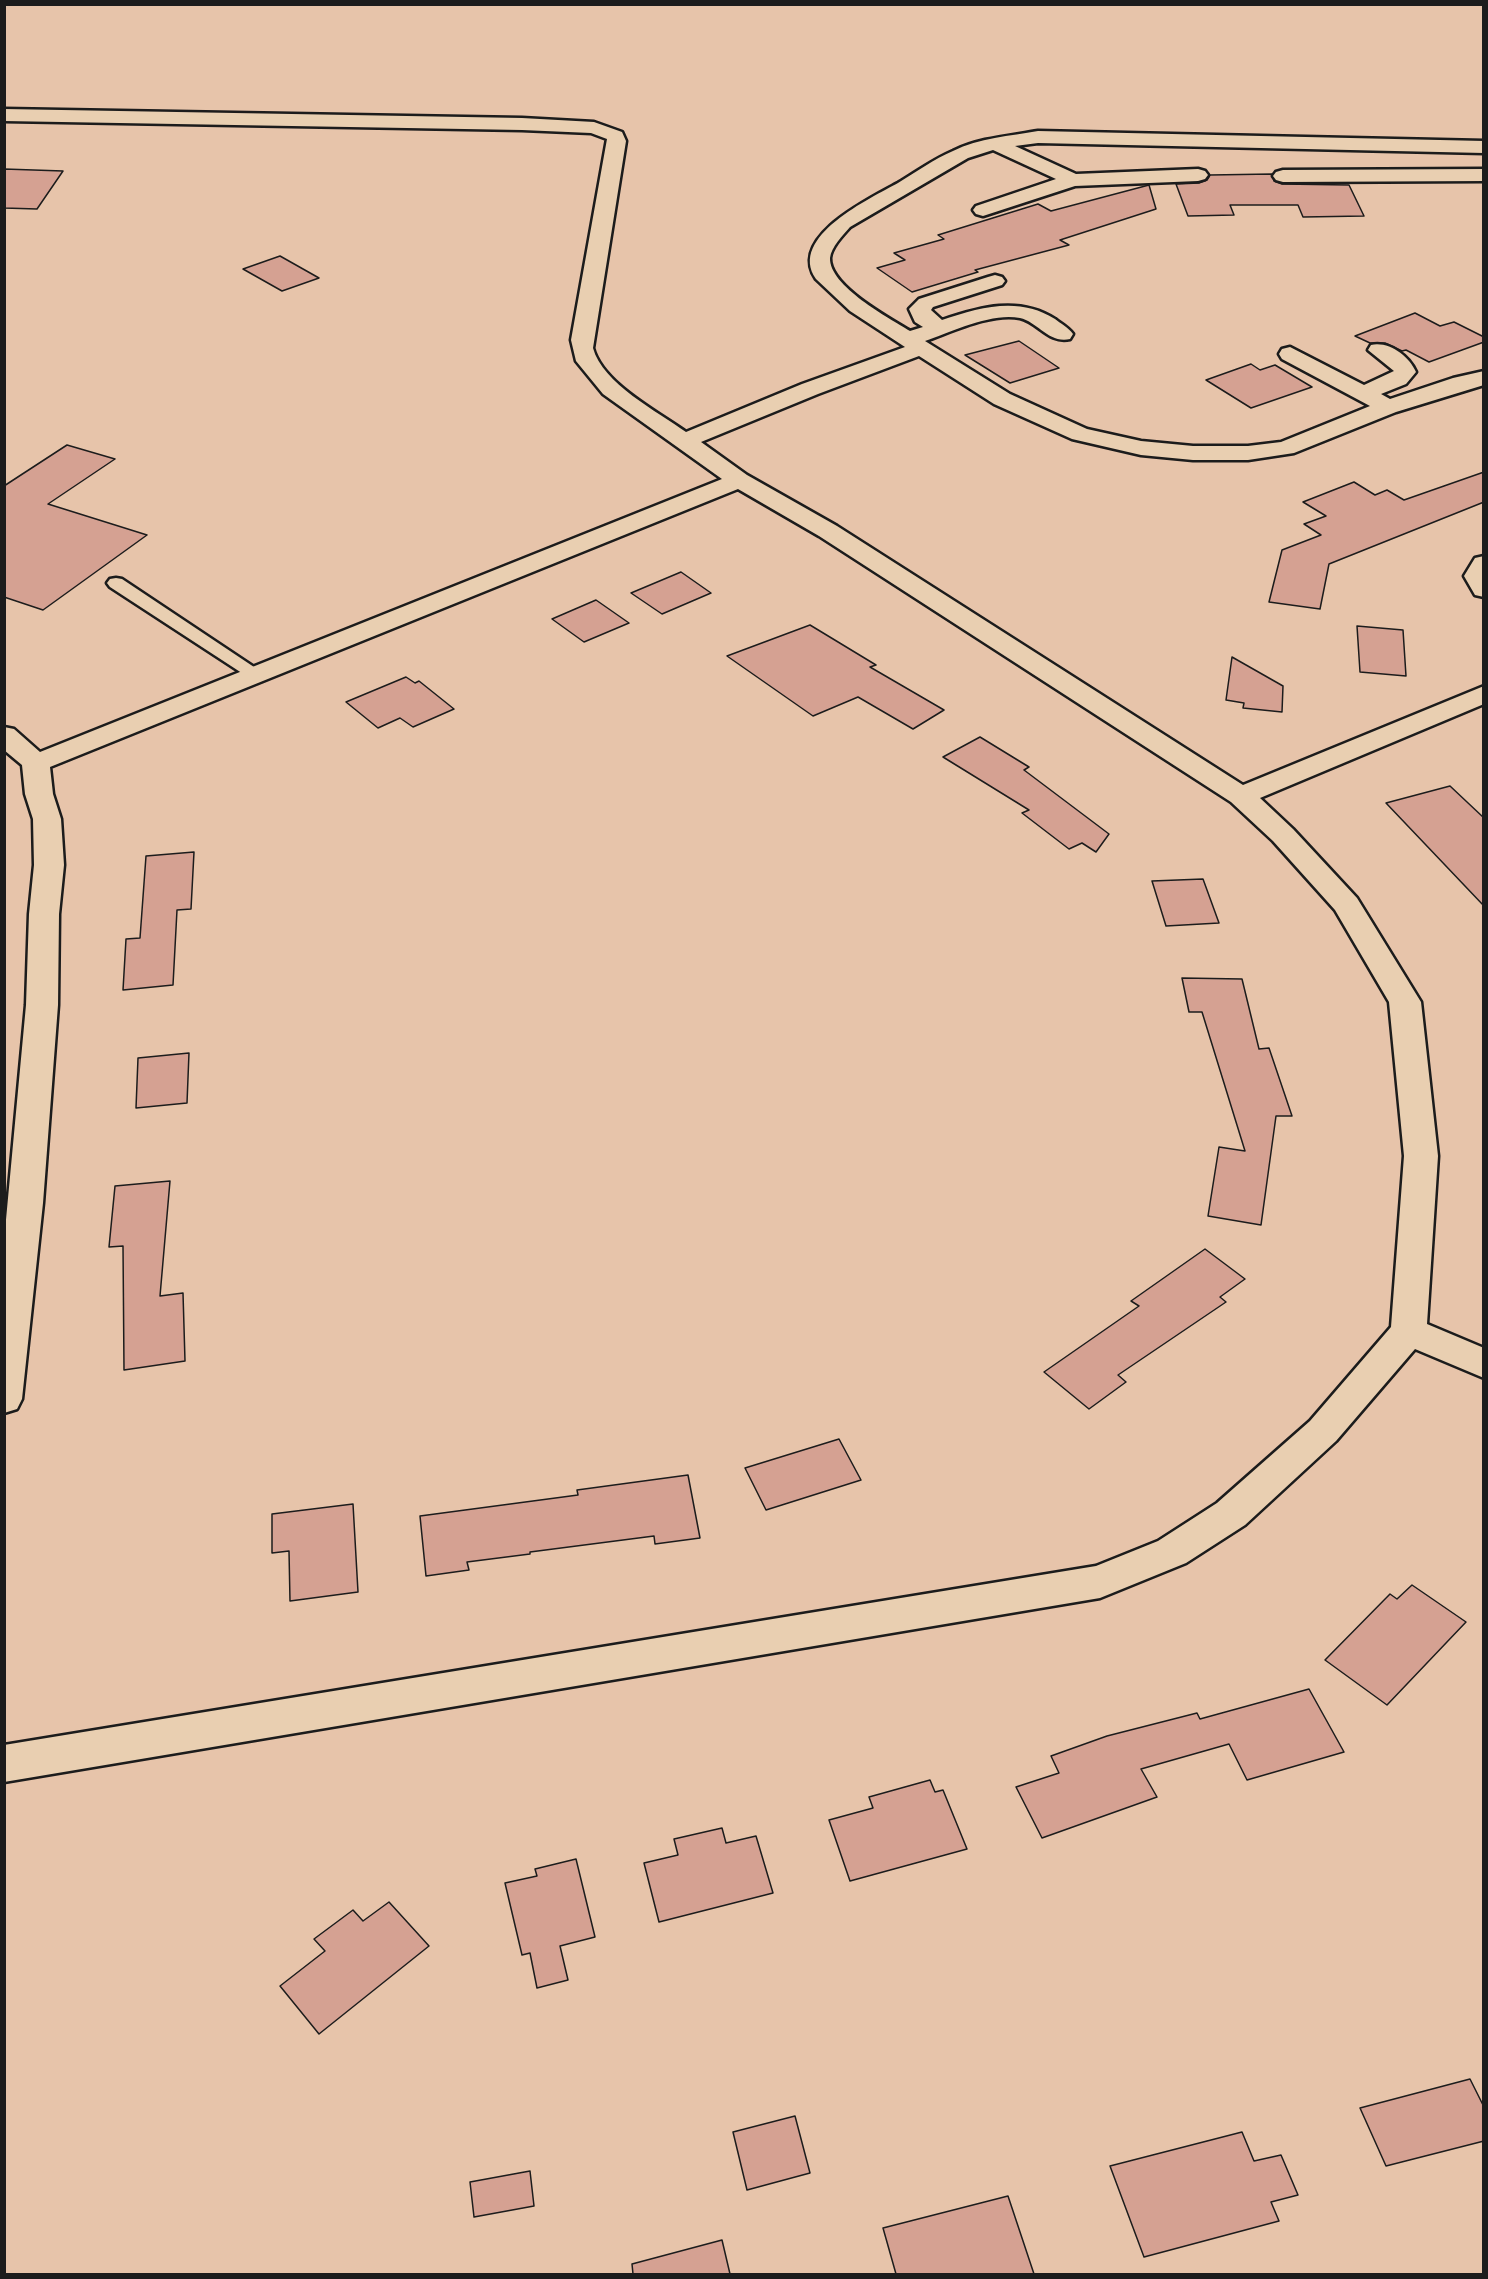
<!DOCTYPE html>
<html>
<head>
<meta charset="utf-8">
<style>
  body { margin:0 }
  #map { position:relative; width:1488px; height:2279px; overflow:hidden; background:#e7c4aa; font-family:"Patrick Hand",sans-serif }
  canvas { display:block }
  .frame { position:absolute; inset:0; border:6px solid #1c1c1c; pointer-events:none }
</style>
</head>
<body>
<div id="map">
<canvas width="1488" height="2279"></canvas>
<div class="frame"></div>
</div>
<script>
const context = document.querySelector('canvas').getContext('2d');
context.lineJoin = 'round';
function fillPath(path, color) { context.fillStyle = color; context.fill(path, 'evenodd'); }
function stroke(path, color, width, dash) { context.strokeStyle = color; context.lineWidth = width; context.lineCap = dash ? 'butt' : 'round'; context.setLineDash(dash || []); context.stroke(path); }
const building = new Path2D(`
  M4,169L63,171L37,209L4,208Z
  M1272,174L1274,181L1282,184L1349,185L1364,216L1303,217L1298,205H1230L1234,215L1188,216L1176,184L1199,183L1207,180L1210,175Z
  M1149,185L1156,209L1060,240L1069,245L975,270L978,272L912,292L877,268L905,260L894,253L944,239L938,235L1038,204L1051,211Z
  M280,256L319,278L282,291L243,269Z
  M1415,313L1440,326L1454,322L1484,337V342L1429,362L1406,350L1402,351L1385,343H1370L1355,336Z
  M1019,341L1059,368L1010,383L965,355Z
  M1251,364L1260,370L1275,365L1312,387L1251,408L1206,380Z
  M67,445L115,459L48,504L147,535L43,610L4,597V486Z
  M1484,472V502L1329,564L1320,609L1269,602L1282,550L1321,535L1304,524L1326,516L1303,502L1354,482L1375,495L1387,490L1404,500Z
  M681,572L711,593L662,614L631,593Z
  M596,600L629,623L584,642L552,619Z
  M810,625L876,665L870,667L944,710L913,729L858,697L813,716L727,656Z
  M1357,626L1403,630L1406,676L1360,672Z
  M1232,657L1283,686L1282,712L1243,708L1244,703L1226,700Z
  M406,677L415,683L419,681L454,709L413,727L400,718L378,728L346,702Z
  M980,737L1029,767L1024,770L1109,834L1096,852L1082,843L1069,849L1022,813L1029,810L943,757Z
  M1450,786L1484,818V906L1386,803Z
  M194,852L191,909L177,910L173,985L123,990L126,939L140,938L146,856Z
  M1203,879L1219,923L1166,926L1152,881Z
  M1182,978L1242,979L1259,1049L1269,1048L1292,1116H1276L1261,1225L1208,1216L1219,1147L1245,1151L1202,1012H1189Z
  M189,1053L187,1103L136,1108L138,1058Z
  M170,1181L160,1296L183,1293L185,1361L124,1370L123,1246L109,1247L115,1186Z
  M1205,1249L1245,1279L1220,1297L1226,1302L1118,1375L1126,1382L1089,1409L1044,1372L1139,1306L1131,1301Z
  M839,1439L861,1480L766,1510L745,1468Z
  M688,1475L700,1538L655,1544L654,1536L530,1552V1554L467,1562L469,1570L426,1576L420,1516L578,1495L577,1490Z
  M353,1504L358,1592L290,1601L289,1551L272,1553V1514Z
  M1412,1585L1466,1622L1387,1705L1325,1660L1390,1594L1397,1599Z
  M1309,1689L1344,1752L1247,1780L1229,1744L1141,1769L1157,1797L1042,1838L1016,1787L1059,1773L1051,1756L1107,1736L1197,1713L1200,1719Z
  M930,1780L935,1792L943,1790L967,1849L850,1881L829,1820L873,1808L869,1797Z
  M722,1828L726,1843L756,1836L773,1893L659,1922L644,1863L678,1855L674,1839Z
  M576,1859L595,1937L560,1946L568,1980L537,1988L530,1953L522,1955L505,1883L537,1876L535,1869Z
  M389,1902L429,1946L319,2034L280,1986L325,1951L314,1939L353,1910L363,1921Z
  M1470,2079L1484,2107V2141L1386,2166L1360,2108Z
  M795,2116L810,2173L747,2190L733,2132Z
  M1242,2132L1254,2161L1281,2155L1298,2195L1271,2202L1279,2221L1144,2257L1110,2166Z
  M530,2171L534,2206L474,2217L470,2182Z
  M1008,2196L1034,2274H896L883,2228Z
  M722,2240L730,2274H633L632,2264Z`);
fillPath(building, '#d5a192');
stroke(building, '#1c1c1c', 1.5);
const service = new Path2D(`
  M116,578L122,579L266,675L263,679H251L110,587L107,583L110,579Z`);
const minor = new Path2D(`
  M4,109L522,118L594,122L622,132L626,141L593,348C602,383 658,412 686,432L802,384L905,347L850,311L816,279C787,237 871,198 898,183C916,172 934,159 953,151C979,138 1010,136 1038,131L1484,141V153L1038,143L1015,146L1076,174L1198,169L1205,171L1208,175L1205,179L1198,181L1075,186L983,216L976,214L973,210L976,206L1056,179L993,150L968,158L850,227C843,235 831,247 830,258C829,286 889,318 910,331L923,327L915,322L909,309L919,299L988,277L995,275L1002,277L1005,281L1002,285L933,307L931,310L942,320C980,307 1019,296 1055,319C1061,324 1068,327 1073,334L1070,339C1049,344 1038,322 1020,318C992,312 951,332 925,341L1010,394L1087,429L1141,441L1193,446H1248L1281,442L1370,406L1282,359L1279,354L1282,349L1290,347L1364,385L1394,371L1368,350L1371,345C1389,341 1409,356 1416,372L1406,384L1381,394L1390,399L1453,378L1484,371V385L1396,412L1294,453L1248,460H1193L1141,455L1072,439L994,404L919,356L818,394L701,442L747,475L837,526L1243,785L1484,686V704L1260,798L1293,829L1357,898L1421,1002L1438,1156L1427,1324L1484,1348V1378L1415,1349L1336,1441L1245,1525L1186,1563L1100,1598L4,1782V1745L1096,1566L1158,1541L1217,1503L1310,1421L1391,1327L1404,1156L1389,1002L1335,910L1273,841L1231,802L819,536L738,489L50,767L53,794L61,819L64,865L59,914L58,1005L43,1203L22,1399L17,1409L4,1413V1241L26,1005L29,914L34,865L33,819L25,794L22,765L4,750V727L14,729L40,752L722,479L603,394L576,361L571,340L607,139L591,133L522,130L4,121Z
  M1484,169V181L1283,182L1276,180L1273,176L1276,172L1283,170Z
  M1484,556V597L1475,595L1464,576L1475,558Z`);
stroke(service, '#1c1c1c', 5);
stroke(minor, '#1c1c1c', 5);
fillPath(service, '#e9cfb1');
fillPath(minor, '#e9cfb1');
</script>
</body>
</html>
